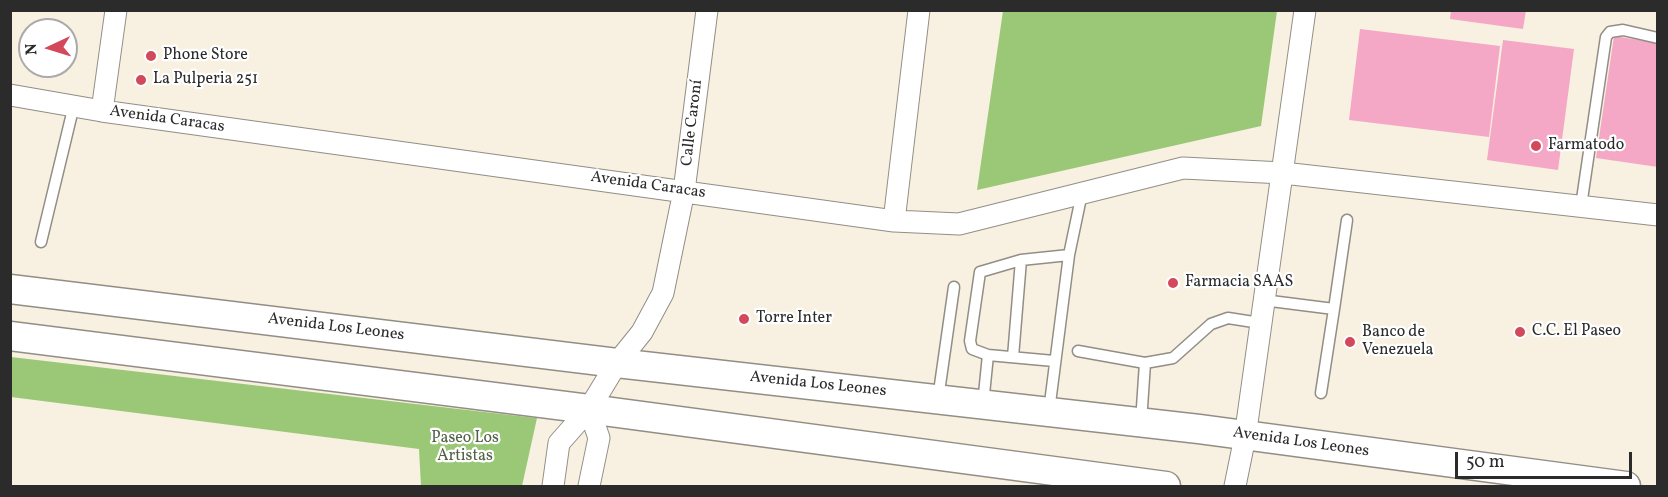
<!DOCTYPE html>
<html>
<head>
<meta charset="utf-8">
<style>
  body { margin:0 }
  #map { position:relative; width:1668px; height:497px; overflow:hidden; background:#f8f0e1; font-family:Vollkorn,serif }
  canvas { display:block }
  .frame { position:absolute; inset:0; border:12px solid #2b2b2b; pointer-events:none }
  .north { position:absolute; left:18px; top:18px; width:60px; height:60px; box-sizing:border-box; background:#fff; border:2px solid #aaa; border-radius:50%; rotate:266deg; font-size:16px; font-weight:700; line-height:24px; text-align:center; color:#2b2b2b }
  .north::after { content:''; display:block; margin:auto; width:21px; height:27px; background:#d1495b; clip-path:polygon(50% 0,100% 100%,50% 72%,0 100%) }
  .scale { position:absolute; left:1455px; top:452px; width:177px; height:27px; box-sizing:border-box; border:3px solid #2b2b2b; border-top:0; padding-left:8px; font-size:18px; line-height:21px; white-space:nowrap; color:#2b2b2b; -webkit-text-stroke:4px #fff; paint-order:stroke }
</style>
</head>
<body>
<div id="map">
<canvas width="1668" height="497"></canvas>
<div class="frame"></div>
<div class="north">N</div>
<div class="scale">50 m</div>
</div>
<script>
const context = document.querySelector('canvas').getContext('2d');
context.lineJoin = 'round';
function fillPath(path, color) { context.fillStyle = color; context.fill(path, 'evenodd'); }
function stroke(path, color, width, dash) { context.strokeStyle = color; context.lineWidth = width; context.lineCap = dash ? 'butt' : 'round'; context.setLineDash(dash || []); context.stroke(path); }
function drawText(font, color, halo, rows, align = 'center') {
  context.font = font + ' Vollkorn,serif'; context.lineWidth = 4.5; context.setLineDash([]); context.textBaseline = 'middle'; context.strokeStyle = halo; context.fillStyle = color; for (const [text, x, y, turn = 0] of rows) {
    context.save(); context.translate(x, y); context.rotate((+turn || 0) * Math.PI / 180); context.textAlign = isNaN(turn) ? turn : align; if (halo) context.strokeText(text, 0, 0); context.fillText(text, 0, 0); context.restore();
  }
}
fillPath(new Path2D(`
  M1003,11H1277L1261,126L977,190Z
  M11,357L536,418H537L522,486H421L419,449L11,397Z`), '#9ac876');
fillPath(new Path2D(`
  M1451,10H1526L1523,29L1450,19Z
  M1360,29L1500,46L1489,137L1349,120Z
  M1614,36L1658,43V167L1596,158Z
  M1503,40L1574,49L1558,170L1487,160Z`), '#f4a8c5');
const lane = new Path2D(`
  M1581,206L1606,37L1610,32L1623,30L1658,38
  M41,242L74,105
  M1069,255L1082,193
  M1263,300L1334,309L1321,393
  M1334,309L1347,220
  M1078,351L1145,363L1173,358L1211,324L1228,318L1260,323
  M988,355L1054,361
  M1013,357L1021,260
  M938,399L954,287
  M983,404L988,355L972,349L970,341L980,272L1021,260L1069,255L1049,411
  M1141,422L1145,363`);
const street = new Path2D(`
  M10,95L102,111L894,221L959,224L1183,168L1283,173L1658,215
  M102,111L116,10
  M894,221L919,10
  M553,486L559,443L589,409L617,363L642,332L663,293L684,191L707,10
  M589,486L599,438L589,409
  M1235,486L1245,437L1305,10`);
const secondary = new Path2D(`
  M10,289L617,363L1199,429L1626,486
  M10,336L589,409L1166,486`);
stroke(lane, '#928e86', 13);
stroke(street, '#928e86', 23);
stroke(secondary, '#928e86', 31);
stroke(lane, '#fff', 10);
stroke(street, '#fff', 21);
stroke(secondary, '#fff', 28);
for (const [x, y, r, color] of [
  [151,56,6,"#d1495b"],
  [141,80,6,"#d1495b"],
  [1536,146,6,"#d1495b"],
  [1173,283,6,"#d1495b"],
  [744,319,6,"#d1495b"],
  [1520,332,6,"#d1495b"],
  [1350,342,6,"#d1495b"]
]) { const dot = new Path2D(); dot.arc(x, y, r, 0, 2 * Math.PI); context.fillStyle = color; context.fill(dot); stroke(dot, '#fff', 2); }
drawText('16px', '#2b2b2b', '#fff', [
  ["Phone Store",163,56],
  ["La Pulperia 251",153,80],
  ["Farmatodo",1548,146],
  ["Farmacia SAAS",1185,283],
  ["Torre Inter",756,319],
  ["C.C. El Paseo",1532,332],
  ["Banco de",1362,333],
  ["Venezuela",1362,351]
], 'left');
drawText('16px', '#2b2b2b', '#fff', [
  ["Avenida Caracas",167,120,8],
  ["Calle Caroní",693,123,-83],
  ["Avenida Caracas",648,186,8],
  ["Avenida Los Leones",336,328,7],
  ["Avenida Los Leones",818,385,6],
  ["Avenida Los Leones",1301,443,8]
]);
drawText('16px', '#526245', '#fff', [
  ["Paseo Los",465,439],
  ["Artistas",465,457]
]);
</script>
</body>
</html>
